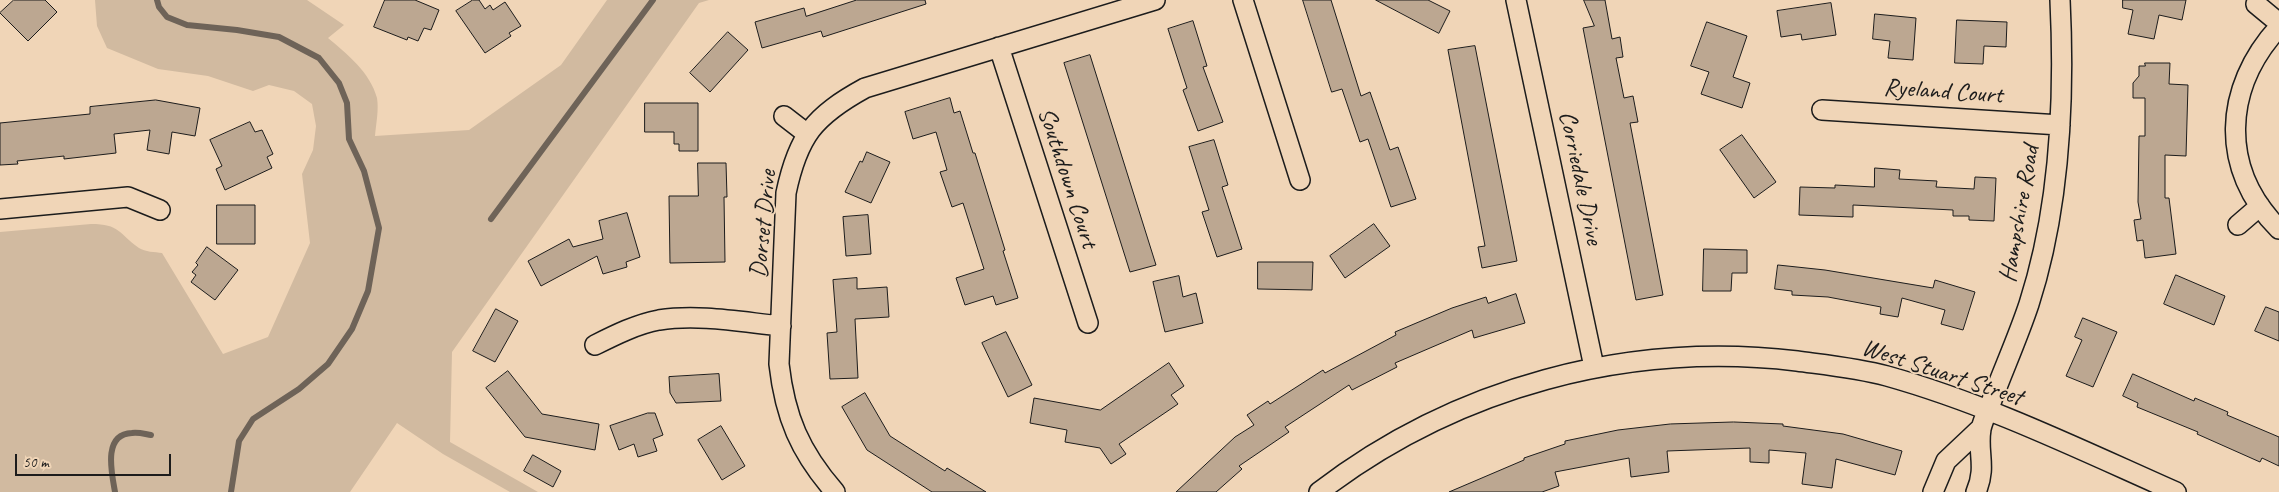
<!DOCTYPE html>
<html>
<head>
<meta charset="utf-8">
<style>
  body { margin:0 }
  #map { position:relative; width:2279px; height:492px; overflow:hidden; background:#f0d5b7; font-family:Caveat,sans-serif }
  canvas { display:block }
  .scale { position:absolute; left:15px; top:454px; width:156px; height:22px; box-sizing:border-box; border:2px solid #1c1c1c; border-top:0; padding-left:6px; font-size:15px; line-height:18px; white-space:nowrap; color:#1c1c1c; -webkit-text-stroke:4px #f0d5b7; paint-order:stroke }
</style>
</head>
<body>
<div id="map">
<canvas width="2279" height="492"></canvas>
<div class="scale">50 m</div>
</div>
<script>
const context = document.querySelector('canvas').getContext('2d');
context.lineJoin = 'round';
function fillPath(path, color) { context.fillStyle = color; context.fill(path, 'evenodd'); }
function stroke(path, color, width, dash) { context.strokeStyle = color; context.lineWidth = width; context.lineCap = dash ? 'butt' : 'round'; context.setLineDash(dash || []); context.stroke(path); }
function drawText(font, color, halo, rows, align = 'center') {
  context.font = font + ' Caveat,sans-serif'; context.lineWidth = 4; context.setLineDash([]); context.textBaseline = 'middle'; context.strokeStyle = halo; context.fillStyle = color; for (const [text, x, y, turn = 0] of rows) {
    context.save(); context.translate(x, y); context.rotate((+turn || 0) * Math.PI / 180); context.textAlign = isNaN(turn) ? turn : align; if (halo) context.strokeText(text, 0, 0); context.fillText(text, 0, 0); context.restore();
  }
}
fillPath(new Path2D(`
  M95,0H307L344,25L328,38C347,54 370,72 377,98C379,110 376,124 375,136L469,130L561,65L607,0H709L699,3L452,352L450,442L538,492H510L443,454L397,423L350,492H0V232L91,224C120,224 118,233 139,248C145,252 155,252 162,253L223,354L268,337L310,243L302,174L313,150L316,126L312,104L294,91L269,85L253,91L208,76L158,69L107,48L97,26Z`), '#d1baa0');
stroke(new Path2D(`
  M157,0L159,7L167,17L187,25L237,30L279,37L319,58L339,83L347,103L349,139L364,171L379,228L368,291L352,329L328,364L299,389L253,419L239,441L231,492
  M491,219L653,0
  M115,492C112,474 102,434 132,433C138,432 145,434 151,435`), '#6e6358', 6);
const building = new Path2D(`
  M14,0H45L57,12L28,41L0,13Z
  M385,0H415L439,10L431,30L424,28L418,41L408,37L407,40L374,27Z
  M473,0H479L485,9L490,5L493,10L505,2L521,26L509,33L511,36L485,53L456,11Z
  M857,0H925L926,4L823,37L821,31L762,48L755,22L804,8L806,16Z
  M1303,0H1331L1361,96L1370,92L1390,150L1398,147L1416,199L1391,207L1368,139L1360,142L1342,89L1332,92Z
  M1376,0H1428L1450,11L1439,33Z
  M1584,0H1605L1612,39L1620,37L1623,57L1616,58L1624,98L1633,96L1638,122L1630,123L1663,295L1636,300L1583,28L1594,26Z
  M2123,0H2186L2182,20L2159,15L2154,39L2128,34L2133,10L2123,8Z
  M1831,3L1836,35L1802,40L1801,34L1781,37L1777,11Z
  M1875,14L1916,18L1913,60L1888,58L1890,41L1873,39Z
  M1957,20L2007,22L2006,47L1984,46L1983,64L1955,63Z
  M1193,21L1207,66L1203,67L1223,122L1198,131L1183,90L1187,88L1168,29Z
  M1707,22L1747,36L1733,77L1750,83L1742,108L1701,94L1709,72L1691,66Z
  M728,32L748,50L710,92L690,73Z
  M1475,46L1517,261L1482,268L1478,247L1485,246L1448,50Z
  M1090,55L1156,265L1130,272L1064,63Z
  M2145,63H2170L2169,84L2188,85L2186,156L2165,155V198H2169L2176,254L2145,258L2143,240L2137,241L2134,220L2141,219L2138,202L2139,136H2145V98H2133V83L2139,76V66H2145Z
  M950,98L954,113L960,111L973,153H975L1005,250L1003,251L1018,298L996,305L993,296L965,305L956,278L984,269L963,203L952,207L940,172L947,170L936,132L913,139L905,112Z
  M156,100L200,108L195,136L172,132L169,154L147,150L150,130L114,134L116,153L64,159V156L17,161L18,164L0,165V123L90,114V107Z
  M645,103H698V151H679V144H674V132H645Z
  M250,122L255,132L262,130L273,154L267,157L272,168L225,190L216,169L222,166L210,140Z
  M1742,135L1776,182L1754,198L1720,150Z
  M1214,140L1228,185L1222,187L1242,249L1217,257L1202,212L1209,210L1189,147Z
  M867,152L890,162L871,203L845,192L860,161L862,162Z
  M698,163H726L727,197H724L725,262L670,263L669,196H698Z
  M1875,168L1900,170L1899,179L1937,181L1936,187L1974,189L1975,177L1996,178L1994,221L1969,220V216H1953V210L1853,205V217L1799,215L1800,187L1835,188V185L1874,187Z
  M217,205H255V244H217Z
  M627,213L640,257L626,262L627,267L603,274L597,256L541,286L528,261L569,239L573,247L603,239L599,221Z
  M868,215L871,254L846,256L843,217Z
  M1374,224L1390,246L1345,278L1330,256Z
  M207,247L238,270L215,300L191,282L196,275L192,272L198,265L196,263Z
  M1704,249L1747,250V273H1732L1731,291H1703Z
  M1258,262H1313L1312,290L1258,289Z
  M1778,265L1825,270L1933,288L1935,280L1975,292L1963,330L1941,324L1945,310L1902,298L1898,317L1880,314L1881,307L1828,297L1792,295V291L1775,289Z
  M2176,275L2225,296L2214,325L2164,304Z
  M1179,276L1183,297L1196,293L1203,323L1165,332L1153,282Z
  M857,278V289L887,287L889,317L855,319L858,378L830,379L827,333L837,332L833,280Z
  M1516,294L1525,323L1474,338L1472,330L1395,363L1397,367L1352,390L1349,385L1285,427L1289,432L1239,466L1242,469L1216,492H1176L1235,437L1254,425L1247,415L1268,401L1270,404L1323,370L1325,373L1396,335L1395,332L1452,308L1486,297L1488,303Z
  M2266,307L2279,312V341L2255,331Z
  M496,309L518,321L495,362L473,351Z
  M2083,318L2117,332L2093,387L2066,376L2082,340L2075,337Z
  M1006,332L1032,385L1008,397L982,343Z
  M1169,363L1184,386L1171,395L1178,404L1119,444L1126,454L1111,464L1100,448L1065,442L1067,430L1030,423L1034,398L1100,410Z
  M508,371L542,414L599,424L595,450L525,437L486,388Z
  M719,374L721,401L676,403L670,393L669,377Z
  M2133,374L2194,401L2195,398L2228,412L2227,415L2279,437V466L2262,458L2260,462L2197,434L2198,432L2137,407L2138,403L2123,396Z
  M865,393L890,436L945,471L947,468L986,492H932L867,450L842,407Z
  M648,413H655L663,435L653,439L657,451L638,457L634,444L619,450L610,426Z
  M1734,422L1783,424V426L1843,434L1902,451L1895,475L1836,459L1832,488L1802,484L1806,453L1769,450V463L1750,462V448L1667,451L1669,472L1631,477L1629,458L1555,472L1559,486L1542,492H1449L1524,460V458L1565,444V441L1618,430L1670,424Z
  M721,426L745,466L722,480L698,440Z
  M533,455L561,471L553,487L524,471Z`);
fillPath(building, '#bca791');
stroke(building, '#1c1c1c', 1);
const minor = new Path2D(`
  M1243,0L1300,180
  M1516,0L1594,367
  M2256,4L2279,23
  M2279,27C2223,88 2219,169 2279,229
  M999,47L1088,323
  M1822,110L2060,125
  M784,116L806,133
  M0,209L128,197L160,210
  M2238,225L2260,206
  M595,345C615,335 637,324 659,320C699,314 741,322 781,326
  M835,492C800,452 785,417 779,364L786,193C798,136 814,116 865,88L1155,0
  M1319,492C1456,387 1627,341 1797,361C1827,365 1858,368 1887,376C1987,404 2081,450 2176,492
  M1933,492L1946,461L1981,428
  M1976,492C1987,467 1977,452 1981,429C1983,419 1989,409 1992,400C2004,368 2018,337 2029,304C2060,208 2065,101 2060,0`);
stroke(minor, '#1c1c1c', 22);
stroke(minor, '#f0d5b7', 19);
drawText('25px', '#1c1c1c', '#f0d5b7', [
  ["Ryeland Court",1943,92,4],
  ["Southdown Court",1067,178,72],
  ["Corriedale Drive",1580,178,78],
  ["Hampshire Road",2020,214,-80],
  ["Dorset Drive",764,224,-85],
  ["West Stuart Street",1942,373,18]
]);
</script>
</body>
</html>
